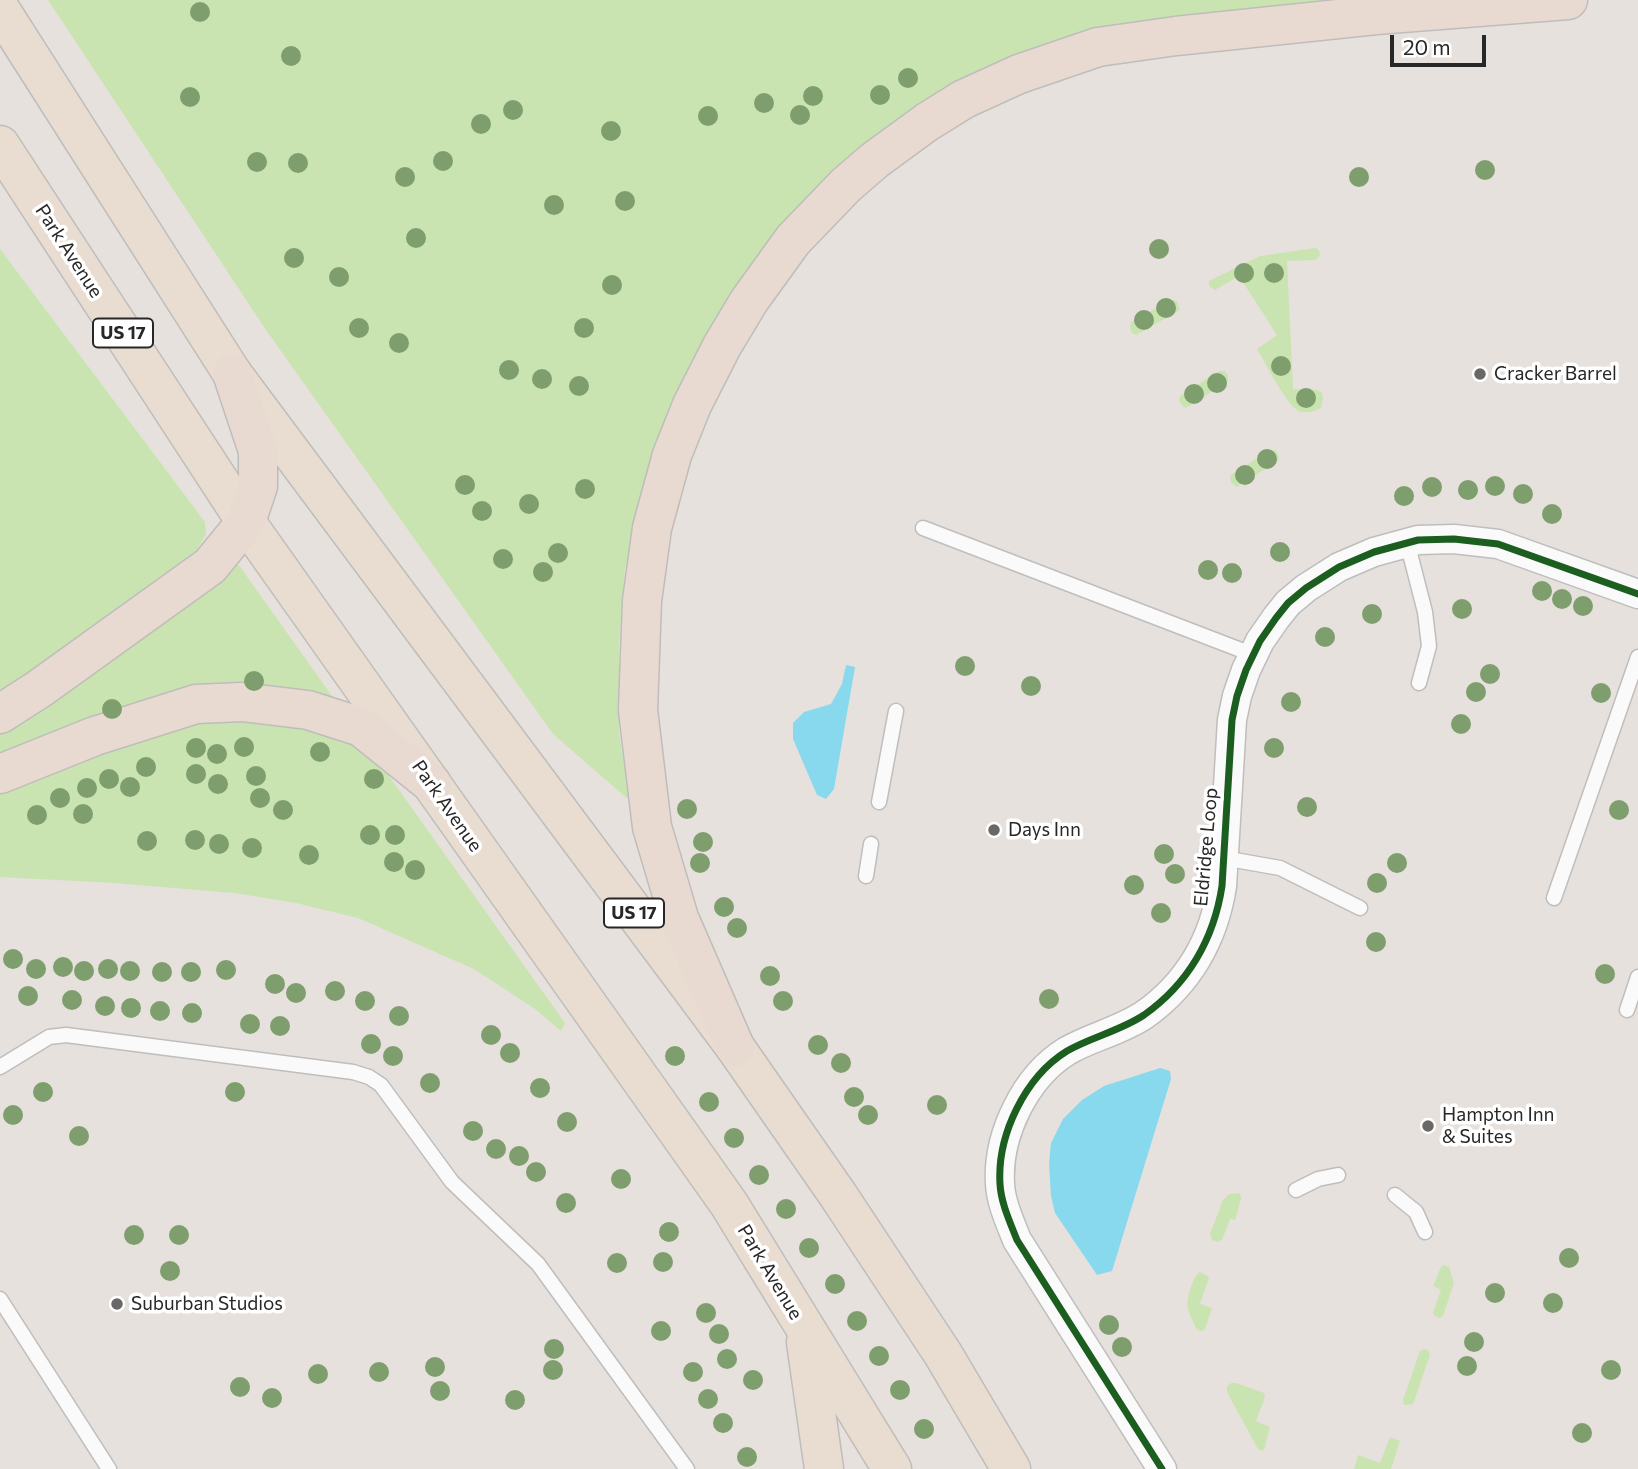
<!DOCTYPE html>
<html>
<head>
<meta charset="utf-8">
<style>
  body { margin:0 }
  #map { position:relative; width:1638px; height:1469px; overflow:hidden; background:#e6e1dc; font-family:Commissioner,sans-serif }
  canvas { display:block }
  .scale { position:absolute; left:1390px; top:35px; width:96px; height:32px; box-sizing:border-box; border:4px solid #272727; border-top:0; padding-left:9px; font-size:21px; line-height:24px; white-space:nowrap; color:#272727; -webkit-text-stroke:5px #fff; paint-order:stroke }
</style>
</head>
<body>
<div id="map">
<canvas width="1638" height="1469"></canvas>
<div class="scale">20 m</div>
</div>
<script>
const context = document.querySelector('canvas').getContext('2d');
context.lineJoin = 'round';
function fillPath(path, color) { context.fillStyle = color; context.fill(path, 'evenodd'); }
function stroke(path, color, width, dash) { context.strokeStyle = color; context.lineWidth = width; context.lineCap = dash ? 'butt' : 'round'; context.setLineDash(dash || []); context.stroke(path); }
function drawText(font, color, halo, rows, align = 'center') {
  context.font = font + ' Commissioner,sans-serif'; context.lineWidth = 7; context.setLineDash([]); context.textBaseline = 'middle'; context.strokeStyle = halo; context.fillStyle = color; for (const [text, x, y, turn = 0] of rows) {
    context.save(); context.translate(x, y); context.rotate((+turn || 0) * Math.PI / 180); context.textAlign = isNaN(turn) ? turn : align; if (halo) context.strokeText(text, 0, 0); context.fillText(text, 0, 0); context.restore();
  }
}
fillPath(new Path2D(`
  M48,0H1414L1179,24L843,165L643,491L625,569L619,643V731L629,800L553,734L266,330Z
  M1315,248L1319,250L1320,255L1316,260L1287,261L1293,389L1318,390L1322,393L1323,398L1321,408C1314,412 1307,414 1299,411C1287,406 1265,362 1257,349L1277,335L1239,276L1215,290L1209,286V281L1260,256Z
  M0,249L205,522L206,534L197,550L0,693Z
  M1171,300L1177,301L1180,310L1136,335L1132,333L1130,327L1131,322Z
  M1219,371H1225L1228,375V381L1186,408L1182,406L1179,400L1180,396Z
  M1270,450H1275L1278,454L1279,460L1237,487C1231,484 1229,480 1231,475Z
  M238,564L565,1023L561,1031L535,1009L474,969L358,918L296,903L235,893L114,883L0,877V730Z
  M1240,1193L1241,1199L1235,1220L1230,1219L1222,1240L1218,1242L1212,1240L1210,1234L1223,1200L1229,1194Z
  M1444,1265L1449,1267L1454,1283L1443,1316L1440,1318L1435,1316L1433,1313L1441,1290L1433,1286L1441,1267Z
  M1200,1272L1206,1275L1209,1278L1200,1304L1212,1308L1205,1329L1202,1331L1197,1330C1188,1310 1184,1308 1191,1287C1194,1280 1194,1277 1200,1272Z
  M1424,1349L1428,1350L1430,1355L1413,1404L1404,1405L1403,1400L1420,1351Z
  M1231,1383H1236L1264,1393L1265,1397L1256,1421L1270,1427L1264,1450L1262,1451L1258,1449L1227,1392V1387Z
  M1390,1437L1400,1441L1391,1469H1354L1358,1455L1380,1463Z`), '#c9e4b1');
fillPath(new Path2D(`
  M846,665L855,667L834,789L826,799L817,795L793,739V723L804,712L831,704L842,684Z
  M1160,1068L1170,1071L1171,1079L1112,1271L1097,1275L1055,1213L1051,1196L1049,1164L1051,1143L1063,1119L1082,1100L1104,1086Z`), '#89d9ee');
const service = new Path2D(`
  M923,528L1254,655
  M1407,542L1425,612L1429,646L1419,683
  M879,802L896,711
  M1223,858L1280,868L1360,908
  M866,876L871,844
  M1554,898L1638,657
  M1627,1010L1638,977
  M0,1067L49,1037L66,1035L353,1072L369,1077L381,1085L452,1182L538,1264L687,1469
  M1296,1190L1318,1179L1338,1175
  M1395,1195L1416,1212L1425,1232
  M0,1299L109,1469`);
const minor = new Path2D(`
  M1162,1469L1017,1240C1010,1222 1001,1203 1000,1184C997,1135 1025,1077 1067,1051C1091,1037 1120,1031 1144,1015C1188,984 1214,939 1222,886L1232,720L1237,696L1246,670L1260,641L1276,618L1288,603L1306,588L1339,567L1374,552L1418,540L1454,539L1498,544L1638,594`);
const trunk = new Path2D(`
  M0,9L232,373L735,1047L838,1195L943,1354L1011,1469
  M0,145L246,522L729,1204L892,1469
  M806,1342L824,1469`);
const motorway = new Path2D(`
  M0,714L39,689L210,566L246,522L258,486V451L232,373
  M0,774L95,736L196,704L242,702L308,710L361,727L432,784
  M735,1047L679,918L652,827L638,710L642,601L652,528L672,455L692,405L722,346L749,301L793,240L846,185L875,160L927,122L964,99L1019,74L1098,47L1176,36L1376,15L1568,0`);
stroke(service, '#bfbdbe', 17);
stroke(minor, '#bfbdbe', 31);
stroke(trunk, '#bfbdbb', 41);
stroke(motorway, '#bfbdbb', 41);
stroke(service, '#fbfafa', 14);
stroke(minor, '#fbfafa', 28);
stroke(trunk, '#e8ddd0', 38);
stroke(motorway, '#e8dad1', 38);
stroke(new Path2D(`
  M1162,1469L1017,1240C1010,1222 1001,1203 1000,1184C997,1135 1025,1077 1067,1051C1091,1037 1120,1031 1144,1015C1188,984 1214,939 1222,886L1232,720L1237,696L1246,670L1260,641L1276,618L1288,603L1306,588L1339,567L1374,552L1418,540L1454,539L1498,544L1638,594`), '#1b5e20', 7);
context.fillStyle = '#7f9e6e';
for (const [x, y] of [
  [200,12],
  [291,56],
  [908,78],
  [880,95],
  [813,96],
  [190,97],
  [764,103],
  [513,110],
  [800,115],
  [708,116],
  [481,124],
  [611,131],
  [443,161],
  [257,162],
  [298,163],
  [1485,170],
  [405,177],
  [1359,177],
  [625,201],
  [554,205],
  [416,238],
  [1159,249],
  [294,258],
  [1244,273],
  [1274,273],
  [339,277],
  [612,285],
  [1166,308],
  [1144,320],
  [359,328],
  [584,328],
  [399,343],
  [1281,366],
  [509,370],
  [542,379],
  [1217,383],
  [579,386],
  [1194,394],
  [1306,398],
  [1267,459],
  [1245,475],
  [465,485],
  [1495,486],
  [1432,487],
  [585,489],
  [1468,490],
  [1523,494],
  [1404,496],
  [529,504],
  [482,511],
  [1552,514],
  [1280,552],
  [558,553],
  [503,559],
  [1208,570],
  [543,572],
  [1232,573],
  [1542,591],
  [1562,599],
  [1583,606],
  [1462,609],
  [1372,614],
  [1325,637],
  [965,666],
  [1490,674],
  [254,681],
  [1031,686],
  [1476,692],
  [1601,693],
  [1291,702],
  [112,709],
  [1461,724],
  [244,747],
  [196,748],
  [1274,748],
  [320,752],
  [217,754],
  [146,767],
  [196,774],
  [256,776],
  [109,779],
  [374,779],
  [218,784],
  [130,787],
  [87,788],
  [60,798],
  [260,798],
  [1307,807],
  [687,809],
  [283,810],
  [1619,810],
  [83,814],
  [37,815],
  [370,835],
  [395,835],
  [195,840],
  [147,841],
  [703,842],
  [219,844],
  [252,848],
  [1164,854],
  [309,855],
  [394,862],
  [700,863],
  [1397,863],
  [415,870],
  [1175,874],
  [1377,883],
  [1134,885],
  [724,907],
  [1161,913],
  [737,928],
  [1376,942],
  [13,959],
  [63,967],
  [36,969],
  [108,969],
  [226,970],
  [84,971],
  [130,971],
  [162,972],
  [191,972],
  [1605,974],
  [770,976],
  [275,984],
  [335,991],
  [296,993],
  [28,996],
  [1049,999],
  [72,1000],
  [365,1001],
  [783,1001],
  [105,1006],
  [131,1008],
  [160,1011],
  [192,1013],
  [399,1016],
  [250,1024],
  [280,1026],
  [491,1035],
  [371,1044],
  [818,1045],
  [510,1053],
  [393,1056],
  [675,1056],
  [841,1063],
  [430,1083],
  [540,1088],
  [43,1092],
  [235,1092],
  [854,1097],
  [709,1102],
  [937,1105],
  [13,1115],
  [868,1115],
  [567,1122],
  [473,1131],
  [79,1136],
  [734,1138],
  [496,1149],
  [519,1156],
  [536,1172],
  [759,1175],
  [621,1179],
  [566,1203],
  [786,1209],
  [669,1232],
  [134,1235],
  [179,1235],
  [809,1248],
  [1569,1258],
  [663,1262],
  [617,1263],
  [170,1271],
  [835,1284],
  [1495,1293],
  [1553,1303],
  [706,1313],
  [857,1321],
  [1109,1325],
  [661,1331],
  [719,1334],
  [1474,1342],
  [1122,1347],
  [554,1349],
  [879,1356],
  [727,1359],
  [1467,1366],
  [435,1367],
  [553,1370],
  [1611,1370],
  [379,1372],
  [693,1372],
  [318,1374],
  [753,1380],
  [240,1387],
  [900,1390],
  [440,1391],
  [272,1398],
  [708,1399],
  [515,1400],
  [723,1423],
  [924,1429],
  [1582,1433],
  [747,1457]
]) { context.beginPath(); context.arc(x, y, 10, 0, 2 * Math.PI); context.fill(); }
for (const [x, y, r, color] of [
  [1480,374,7,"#6a6866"],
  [994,830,7,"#6a6866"],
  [1428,1126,7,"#6a6866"],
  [117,1304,7,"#6a6866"]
]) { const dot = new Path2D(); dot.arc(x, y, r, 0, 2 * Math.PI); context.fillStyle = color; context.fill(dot); stroke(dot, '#fff', 2.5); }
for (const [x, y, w] of [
  [123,333,60],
  [634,913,60]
]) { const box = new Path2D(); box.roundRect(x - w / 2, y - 14.5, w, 29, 5); context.fillStyle = '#fff'; context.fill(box); stroke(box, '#272727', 2); }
drawText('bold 18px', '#272727', null, [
  ["US 17",123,333],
  ["US 17",634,913]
]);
drawText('19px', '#272727', '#fff', [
  ["Park Avenue",69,251,57],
  ["Park Avenue",447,806,55],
  ["Eldridge Loop",1206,847,-85],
  ["Park Avenue",770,1272,59]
]);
drawText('19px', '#272727', '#fff', [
  ["Cracker Barrel",1494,374],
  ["Days Inn",1008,830],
  ["Hampton Inn",1442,1115],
  ["& Suites",1442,1137],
  ["Suburban Studios",131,1304]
], 'left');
</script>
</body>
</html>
